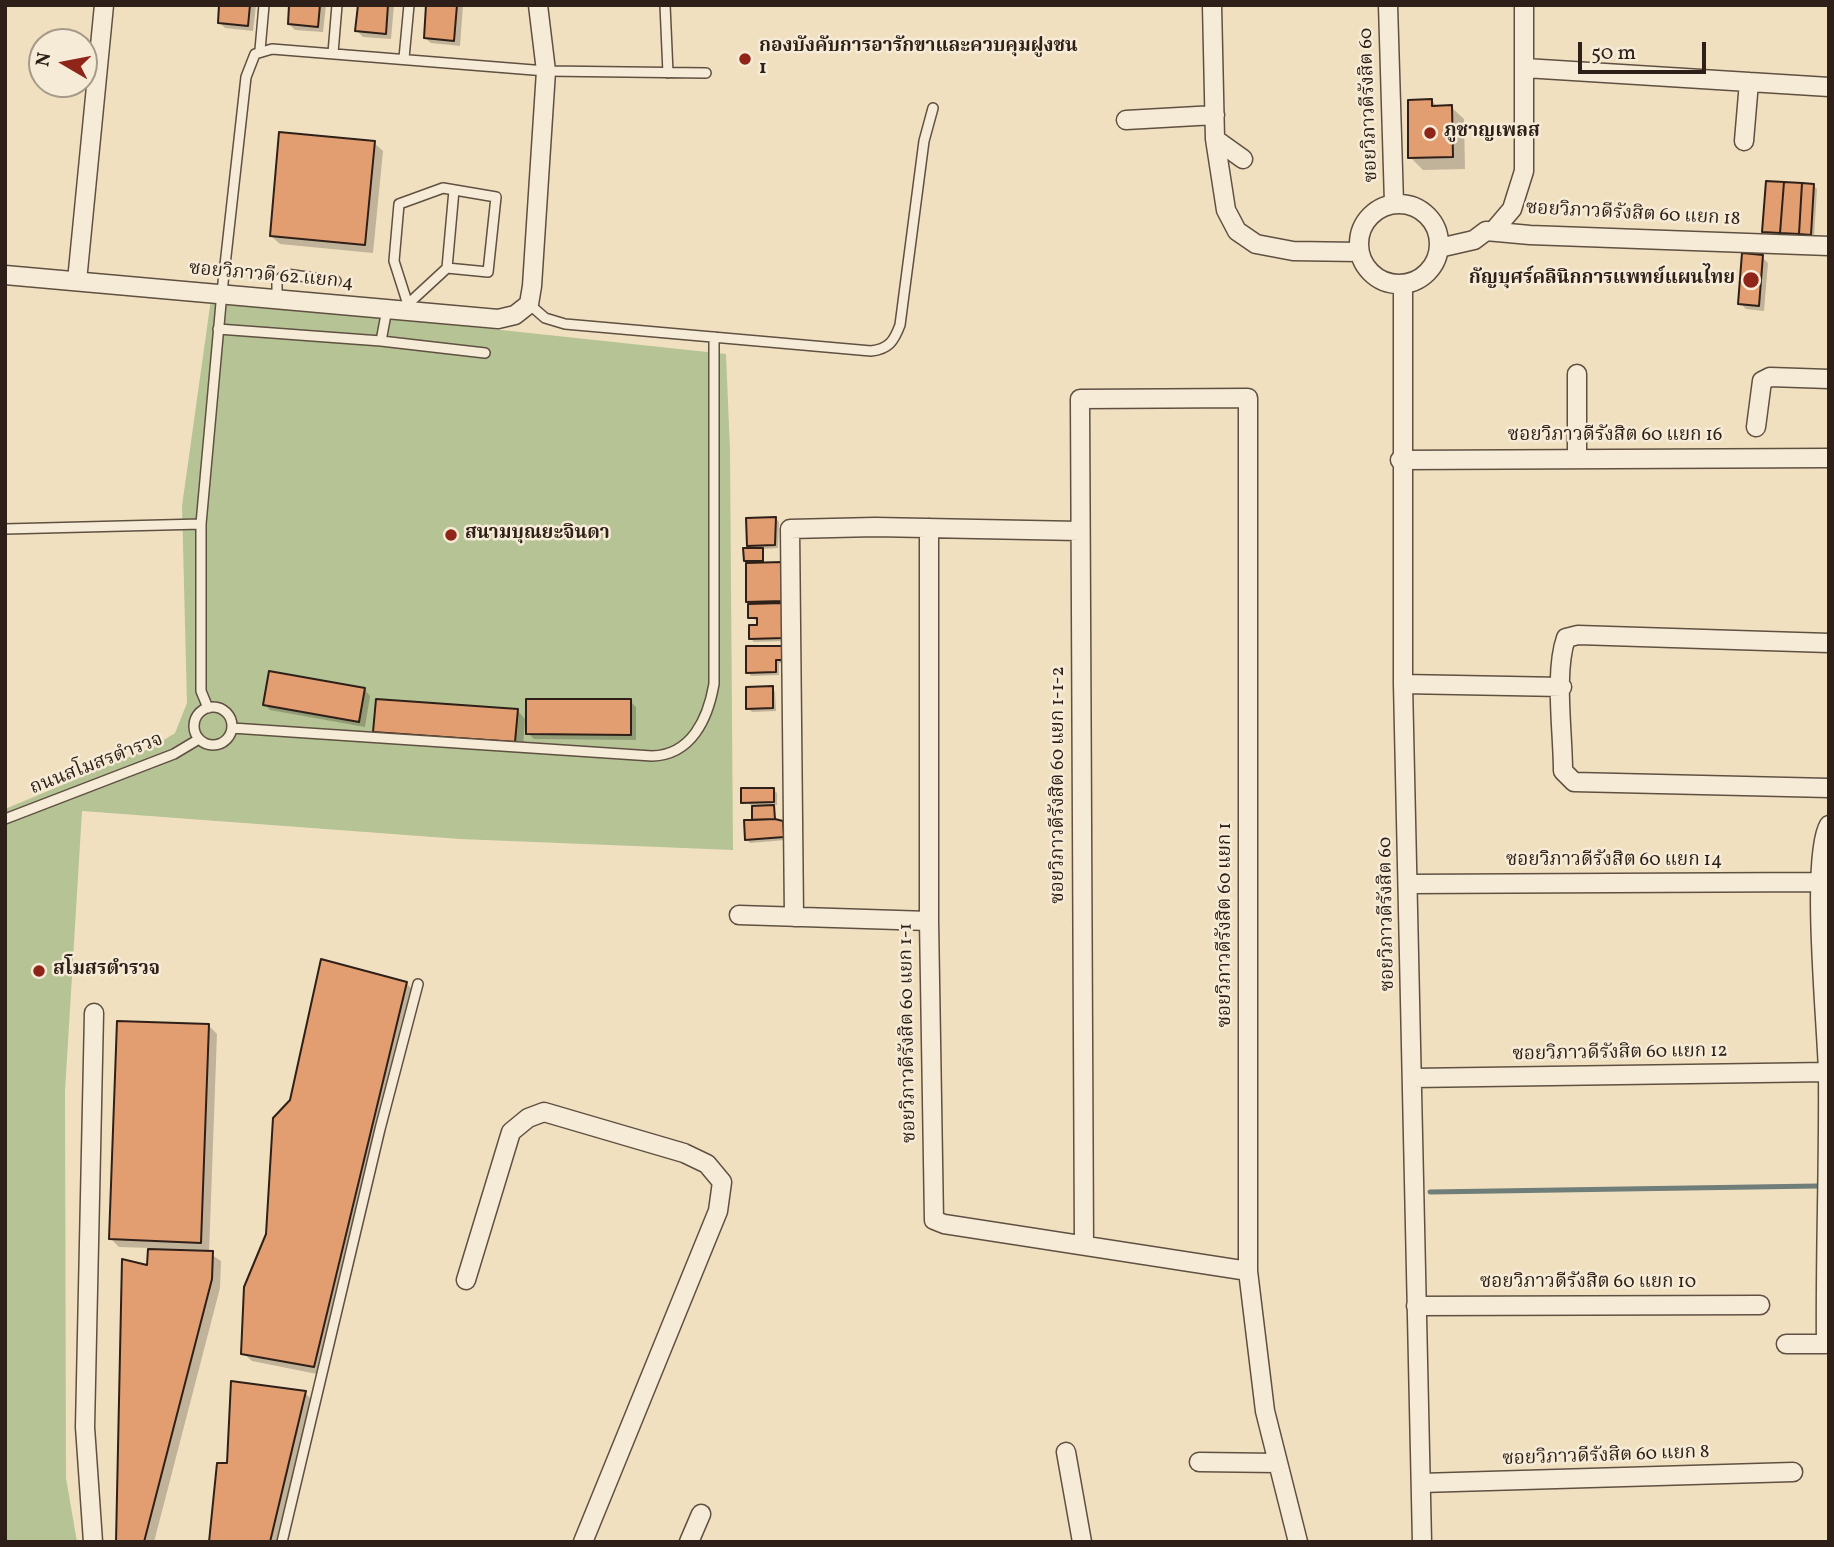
<!DOCTYPE html>
<html>
<head>
<meta charset="utf-8">
<style>
  body { margin:0 }
  #map { position:relative; width:1834px; height:1547px; overflow:hidden; background:#f1e0c0; font-family:Vollkorn,serif }
  canvas { display:block }
  .frame { position:absolute; inset:0; border:7px solid #2e2018; pointer-events:none }
  .north { position:absolute; left:28px; top:28px; width:70px; height:70px; box-sizing:border-box; background:#f6ebd6; border:2px solid #a69a8a; border-radius:50%; rotate:280deg; font-size:19px; font-weight:700; line-height:28px; text-align:center; color:#2e2018 }
  .north::after { content:''; display:block; margin:auto; width:24px; height:32px; background:#8f2418; clip-path:polygon(50% 0,100% 100%,50% 72%,0 100%) }
  .scale { position:absolute; left:1578px; top:42px; width:128px; height:32px; box-sizing:border-box; border:4px solid #2e2018; border-top:0; padding-left:9px; font-size:21px; line-height:24px; white-space:nowrap; color:#2e2018; -webkit-text-stroke:5px #f6ebd6; paint-order:stroke }
</style>
</head>
<body>
<div id="map">
<canvas width="1834" height="1547"></canvas>
<div class="frame"></div>
<div class="north">N</div>
<div class="scale">50 m</div>
</div>
<script>
const context = document.querySelector('canvas').getContext('2d');
context.lineJoin = 'round';
function fillPath(path, color) { context.fillStyle = color; context.fill(path, 'evenodd'); }
function stroke(path, color, width, dash) { context.strokeStyle = color; context.lineWidth = width; context.lineCap = dash ? 'butt' : 'round'; context.setLineDash(dash || []); context.stroke(path); }
function drawText(font, color, halo, rows, align = 'center') {
  context.font = font + ' Vollkorn,"Noto Serif Thai",serif'; context.lineWidth = 5; context.setLineDash([]); context.textBaseline = 'middle'; context.strokeStyle = halo; context.fillStyle = color; for (const [text, x, y, turn = 0] of rows) {
    context.save(); context.translate(x, y); context.rotate((+turn || 0) * Math.PI / 180); context.textAlign = isNaN(turn) ? turn : align; if (halo) context.strokeText(text, 0, 0); context.fillText(text, 0, 0); context.restore();
  }
}
fillPath(new Path2D(`
  M211,299L726,354L730,450L733,850L460,839L82,811L65,1091L66,1478L77,1542H5V809L153,747L175,733L187,703L182,506Z`), '#b6c395');
fillPath(new Path2D(`
  M221,5H256L253,31L225,28L219,22Z
  M291,5H326L323,32L295,30L289,24Z
  M359,5H394L391,39L363,37L357,31Z
  M428,5H463L460,46L431,43L425,38Z
  M1432,101L1438,107H1451L1464,119L1465,169L1423,170L1410,157Z
  M374,143L383,151L373,253L280,244L271,236Z
  M1814,186L1817,189L1814,238L1767,235L1764,231Z
  M1762,257L1768,263L1764,311L1746,309L1740,303Z
  M776,519L779,522L778,548L763,549V564H781L787,641L754,642L751,639L759,627V621L750,618L745,561L753,550L748,545Z
  M786,651V663H779V675L751,676L748,672Z
  M772,688L775,692L776,711L752,712L748,708Z
  M365,690L370,696L365,727L270,710L264,704Z
  M630,701L636,707V740L534,739L528,733Z
  M517,710L525,719L523,749L383,739L375,731Z
  M773,789L777,793V805H772L775,823L786,827V840L750,843L746,839L757,822L754,806L743,802Z
  M407,984L415,992L322,1375L252,1361L243,1353Z
  M209,1026L217,1034L209,1253L221,1261L220,1288L154,1542H118L150,1248L119,1247L111,1239Z
  M305,1393L313,1401L280,1542H211L228,1465Z`), '#0003');
stroke(new Path2D(`
  M1430,1192L1817,1186`), '#6f7e78', 5);
const building = new Path2D(`
  M219,5H250L248,26L218,23Z
  M289,5H320L318,27L288,24Z
  M358,5H388L386,34L355,31Z
  M426,5H457L454,41L424,38Z
  M1432,99V106L1452,105L1453,157L1408,158V100Z
  M279,132L375,141L365,245L270,236Z
  M1766,181L1784,182L1780,233L1762,232Z
  M1784,182L1802,183L1799,234L1780,233Z
  M1802,183L1814,184L1811,235L1799,234Z
  M1742,253L1763,255L1759,306L1738,304Z
  M776,517L775,545L747,546L746,518Z
  M743,548H763V561H744Z
  M782,562L783,601L746,602V563Z
  M783,603L784,638L749,639V625H757V618H748V604Z
  M746,646H783V660H776V672L746,673Z
  M269,671L365,688L359,722L263,705Z
  M773,686V708L746,709V687Z
  M376,699L518,709L515,742L373,732Z
  M526,699H631V735L526,734Z
  M741,788H774V802L741,803Z
  M774,805L775,819L752,820V806Z
  M775,819L783,821L784,837L745,840L744,820Z
  M321,959L407,982L314,1367L241,1354L244,1287L266,1234L273,1118L290,1100Z
  M117,1021L209,1024L201,1243L109,1239Z
  M148,1249L213,1251L212,1279L144,1542H116L122,1259L147,1265Z
  M231,1381L306,1391L270,1542H209L217,1463H227Z`);
fillPath(building, '#e29d70');
stroke(building, '#2e2018', 2);
const lane = new Path2D(`
  M665,5L668,73
  M260,50L264,5
  M333,53L337,5
  M404,58L409,5
  M447,268L454,190
  M277,298V281L286,274L336,281
  M408,304L447,268L488,272L496,197L443,188L399,204L394,261L410,311
  M529,304L545,318L565,324L871,351C889,349 894,341 900,325L924,141L933,108
  M218,329L381,341L485,353
  M381,341L387,309
  M5,529L201,524
  M194 726a19 19 0 1 1 38 0a19 19 0 1 1-38 0Z
  M208,708L201,691V524L222,292L246,77L255,54L272,49L546,71L706,73
  M232,728L652,756C692,755 708,718 714,684V337
  M5,819L174,754L199,739
  M282,1542L380,1129L418,984`);
const street = new Path2D(`
  M1212,5L1215,139L1226,210L1237,231L1256,244L1293,251L1359,252
  M1388,5L1394,203
  M1525,68L1829,87
  M1126,120L1215,115
  M1215,139L1243,159
  M1744,141L1749,82
  M1359 244a40 40 0 1 1 80 0a40 40 0 1 1-80 0Z
  M1495,229L1512,209L1524,171V5
  M1439,248L1474,240L1486,231L1530,235L1829,246
  M5,275L498,319L515,315L529,304L532,286L546,71L538,5
  M77,281L104,5
  M1403,284V684L1422,1542
  M1577,374V457
  M1756,427L1762,381L1770,377L1829,379
  M1400,460L1829,458
  M929,528V921L934,1220L944,1224L1248,1271
  M1829,643L1578,635L1566,638C1554,672 1563,733 1563,771L1574,782L1829,788
  M1403,684L1562,687
  M1408,884L1820,882
  M739,915L929,921
  M794,917L790,529L875,527L1079,531
  M1413,1078L1828,1072
  M1084,1245L1080,399L1248,398V1271L1265,1411L1298,1542
  M466,1280L511,1132L528,1118L544,1112L684,1153L707,1164L722,1182L718,1211L583,1542
  M1416,1306L1760,1305
  M1786,1344H1826C1825,1254 1829,1163 1828,1073C1827,1027 1810,856 1829,825
  M1066,1452L1082,1542
  M1199,1462L1278,1463
  M1421,1483L1793,1472
  M93,1542L85,1427L94,1013
  M689,1542L701,1514`);
stroke(lane, '#5f5042', 12);
stroke(street, '#5f5042', 21);
stroke(lane, '#f6ebd6', 9);
stroke(street, '#f6ebd6', 18);
for (const [x, y, r, color] of [
  [745,59,7,"#8f2418"],
  [1430,133,7,"#8f2418"],
  [1751,280,9,"#8f2418"],
  [451,535,7,"#8f2418"],
  [39,971,7,"#8f2418"]
]) { const dot = new Path2D(); dot.arc(x, y, r, 0, 2 * Math.PI); context.fillStyle = color; context.fill(dot); stroke(dot, '#f6ebd6', 2.5); }
drawText('bold 19px', '#2e2018', '#f6ebd6', [
  ["กองบังคับการอารักขาและควบคุมฝูงชน",759,48],
  ["1",759,70],
  ["ภูชาญเพลส",1444,133],
  ["กัญบุศร์คลินิกการแพทย์แผนไทย",1735,280,"right"],
  ["สนามบุณยะจินดา",465,535],
  ["สโมสรตำรวจ",53,971]
], 'left');
drawText('19px', '#2e2018', '#f6ebd6', [
  ["ซอยวิภาวดีรังสิต 60",1370,105,-92],
  ["ซอยวิภาวดีรังสิต 60 แยก 18",1633,215,3],
  ["ซอยวิภาวดี 62 แยก 4",271,277,5],
  ["ซอยวิภาวดีรังสิต 60 แยก 16",1615,437],
  ["ถนนสโมสรตำรวจ",97,765,-21],
  ["ซอยวิภาวดีรังสิต 60 แยก 1-1-2",1060,785,-90],
  ["ซอยวิภาวดีรังสิต 60 แยก 14",1614,862],
  ["ซอยวิภาวดีรังสิต 60",1388,914,-91],
  ["ซอยวิภาวดีรังสิต 60 แยก 1",1227,925,-90],
  ["ซอยวิภาวดีรังสิต 60 แยก 1-1",909,1033,-91],
  ["ซอยวิภาวดีรังสิต 60 แยก 12",1620,1054,-1],
  ["ซอยวิภาวดีรังสิต 60 แยก 10",1588,1284],
  ["ซอยวิภาวดีรังสิต 60 แยก 8",1606,1457,-2]
]);
</script>
</body>
</html>
